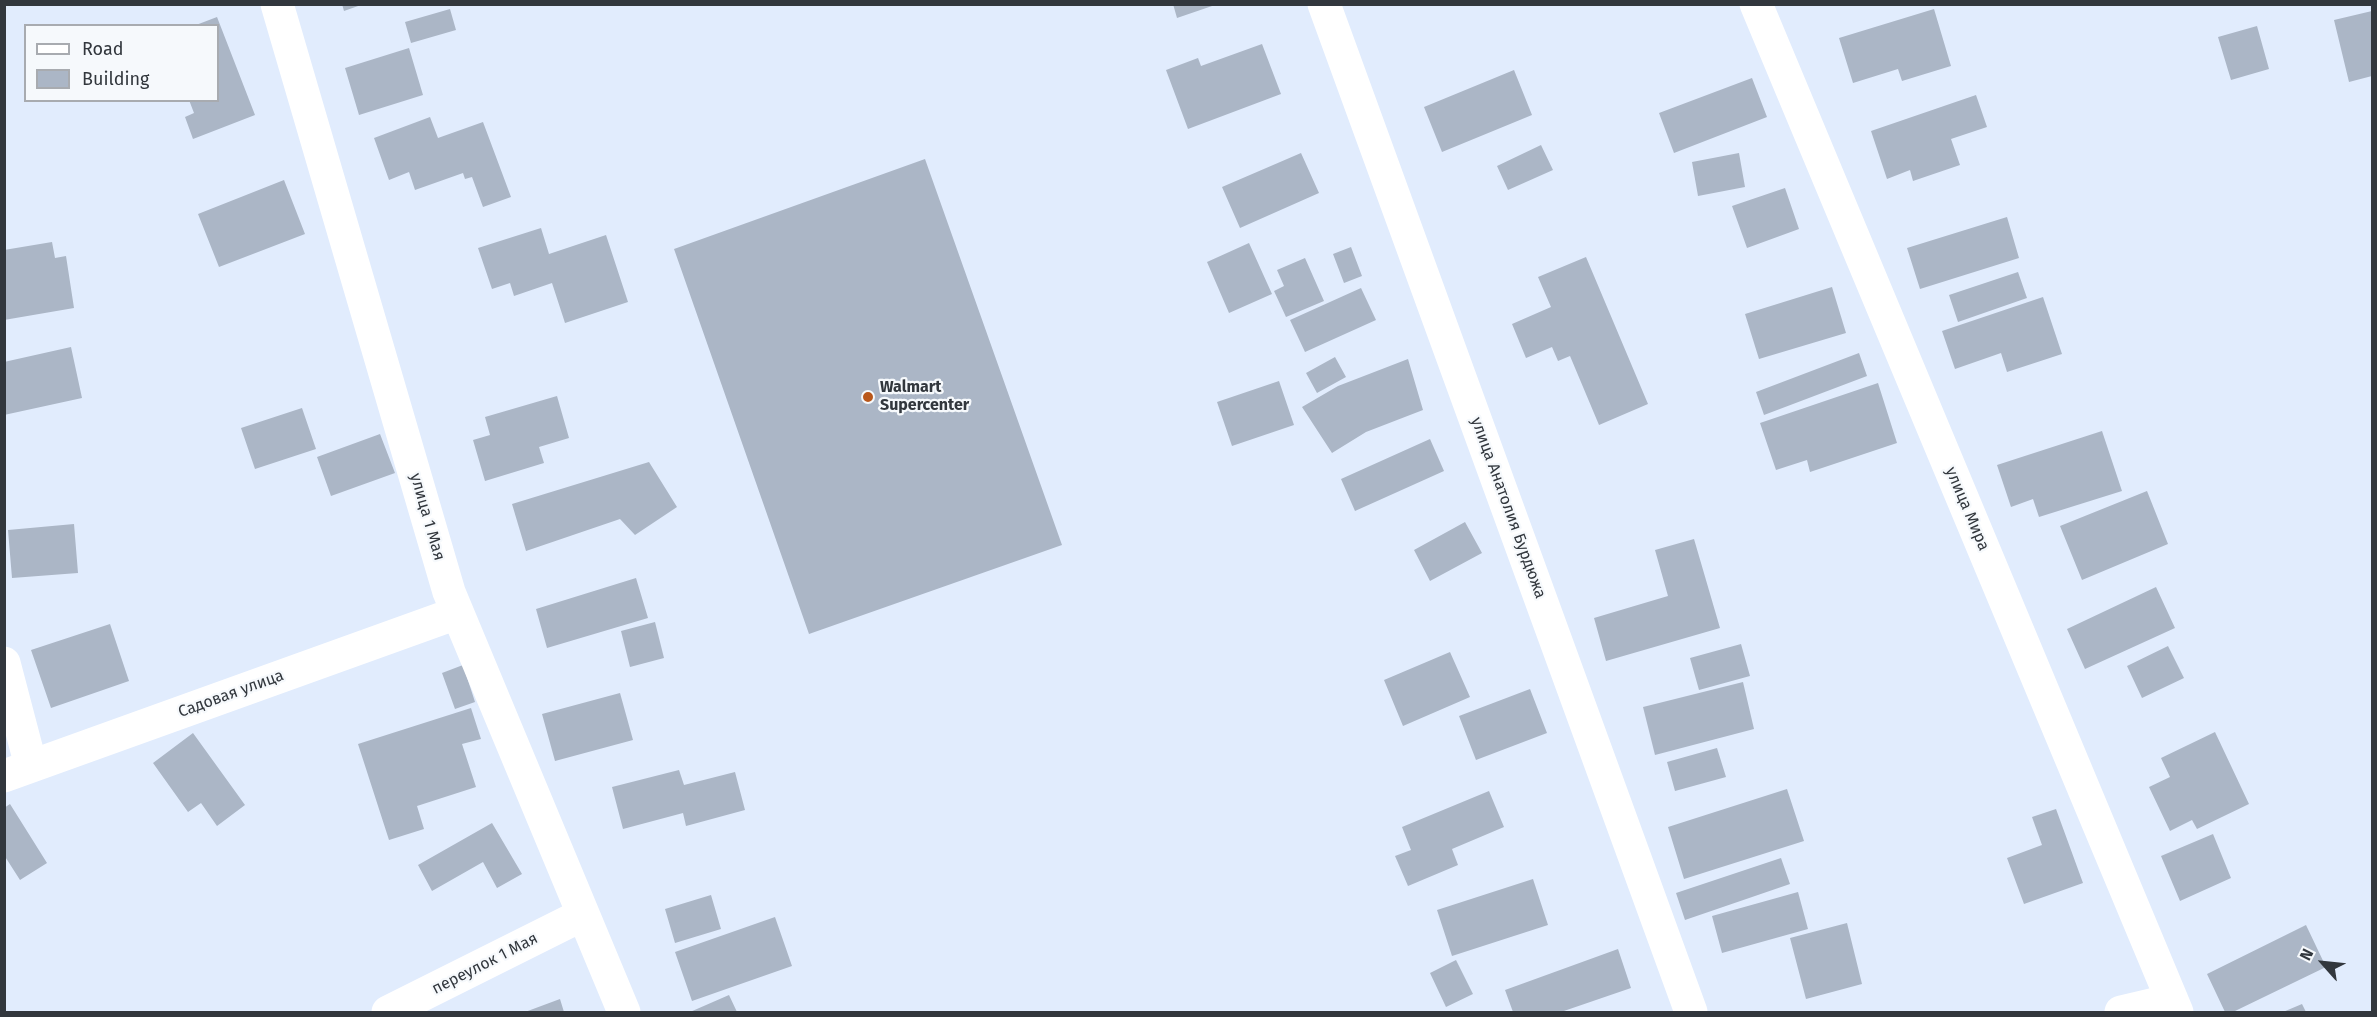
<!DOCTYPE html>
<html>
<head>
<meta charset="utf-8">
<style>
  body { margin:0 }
  #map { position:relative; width:2377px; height:1017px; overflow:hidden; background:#e1ecfd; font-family:"Fira Sans",sans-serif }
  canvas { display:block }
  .frame { position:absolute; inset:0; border:6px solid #32373d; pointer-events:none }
  .legend { position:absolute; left:24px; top:24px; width:195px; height:78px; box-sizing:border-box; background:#f6f9fc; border:2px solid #a8abb0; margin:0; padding:8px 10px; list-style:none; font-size:18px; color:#32373d }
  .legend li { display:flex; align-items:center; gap:12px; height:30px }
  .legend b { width:30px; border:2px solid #a8abb0 }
  .north { position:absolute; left:2293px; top:933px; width:60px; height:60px; -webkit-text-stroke:4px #f6f9fc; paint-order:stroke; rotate:297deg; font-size:16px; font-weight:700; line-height:24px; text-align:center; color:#32373d }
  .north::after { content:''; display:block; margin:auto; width:21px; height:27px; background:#32373d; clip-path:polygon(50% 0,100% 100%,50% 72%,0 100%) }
</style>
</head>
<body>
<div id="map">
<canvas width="2377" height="1017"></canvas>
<div class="frame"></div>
<ul class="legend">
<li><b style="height:8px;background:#fff"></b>Road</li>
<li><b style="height:16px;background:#abb6c6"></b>Building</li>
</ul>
<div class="north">N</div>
</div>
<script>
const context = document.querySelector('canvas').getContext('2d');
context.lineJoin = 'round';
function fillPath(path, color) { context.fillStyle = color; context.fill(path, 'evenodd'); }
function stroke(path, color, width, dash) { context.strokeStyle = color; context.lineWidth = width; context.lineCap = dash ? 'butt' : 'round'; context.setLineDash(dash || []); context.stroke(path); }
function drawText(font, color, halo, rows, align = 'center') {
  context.font = font + ' "Fira Sans",sans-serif'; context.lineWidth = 4.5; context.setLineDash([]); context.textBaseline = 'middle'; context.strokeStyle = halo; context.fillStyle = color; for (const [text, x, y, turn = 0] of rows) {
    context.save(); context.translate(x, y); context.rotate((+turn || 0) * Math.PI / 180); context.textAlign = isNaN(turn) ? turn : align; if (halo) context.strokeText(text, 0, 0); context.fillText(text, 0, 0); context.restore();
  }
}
fillPath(new Path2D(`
  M342,4H360L361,5L344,11Z
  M1173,4H1215V5L1177,18Z
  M450,9L456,30L411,43L405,22Z
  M1934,9L1951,66L1902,81L1898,69L1853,83L1839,38Z
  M2372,11V76L2349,82L2334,20Z
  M217,17L255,115L193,139L185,117L194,113L189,100H218V26L196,25Z
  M2257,26L2269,69L2231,80L2218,37Z
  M1262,44L1281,94L1188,129L1166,70L1198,58L1201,66Z
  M409,48L423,95L359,115L345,68Z
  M1514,70L1532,115L1442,152L1424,107Z
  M1752,78L1767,117L1674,153L1659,113Z
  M1976,95L1987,127L1951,139L1960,165L1913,181L1910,170L1887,179L1871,131Z
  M430,117L438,138L483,122L511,197L483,207L472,177L465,179L463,173L415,190L409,172L389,180L374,138Z
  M1541,145L1553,170L1508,190L1497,166Z
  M1301,153L1319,193L1240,228L1222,187Z
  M1739,153L1745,187L1698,196L1692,162Z
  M925,159L1062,545L809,634L674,249Z
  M284,180L305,234L219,267L198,214Z
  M1785,188L1799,229L1747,248L1732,206Z
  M2007,217L2019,258L1920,289L1907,248Z
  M541,228L549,254L606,235L628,302L565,323L552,283L514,296L510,283L492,289L478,248Z
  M52,242L55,258L66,256L74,308L4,320V250Z
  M1249,243L1272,294L1229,313L1207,262Z
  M1351,247L1362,276L1344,283L1333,254Z
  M1586,257L1648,404L1599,425L1570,356L1558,361L1552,347L1526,358L1512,324L1551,307L1538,277Z
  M1305,258L1324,301L1286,317L1274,291L1284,286L1277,270Z
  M2018,272L2027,298L1958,322L1949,295Z
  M1832,287L1846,333L1759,359L1745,314Z
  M1361,288L1376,320L1305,352L1290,320Z
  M2043,297L2062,354L2007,372L2001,353L1955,369L1942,331Z
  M71,347L82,398L4,415V362Z
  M1859,353L1867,376L1764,415L1756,392Z
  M1335,357L1346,377L1317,393L1306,373Z
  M1408,359L1423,410L1366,432L1332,453L1302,407L1338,386Z
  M1279,381L1294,425L1232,446L1217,402Z
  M1878,383L1897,443L1810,472L1807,460L1776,470L1760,423Z
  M557,396L569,438L539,447L544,463L485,481L473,440L490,435L485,417Z
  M302,408L316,449L255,469L241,428Z
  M2102,431L2122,491L2039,517L2033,499L2011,507L1997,465Z
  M380,434L395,473L331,496L317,457Z
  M1430,439L1444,471L1355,511L1341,479Z
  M649,462L677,507L635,535L620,519L526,551L512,504Z
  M2147,491L2168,544L2082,580L2060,526Z
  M1465,522L1482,553L1430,581L1414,550Z
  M74,524L78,573L12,578L8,530Z
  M1694,539L1720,628L1606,661L1594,618L1668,596L1655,550Z
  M636,578L648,618L547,648L536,609Z
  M2156,587L2175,628L2085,669L2067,629Z
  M655,622L664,658L630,667L621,631Z
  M110,624L129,681L51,708L31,650Z
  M1741,644L1750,676L1699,690L1690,658Z
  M2168,646L2184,678L2142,698L2127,666Z
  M1450,652L1470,697L1403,726L1384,680Z
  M463,665L475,702L455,709L442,673Z
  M1743,682L1754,729L1655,755L1643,707Z
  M1530,689L1547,733L1476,760L1459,716Z
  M620,693L633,740L555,761L542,714Z
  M471,708L481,739L462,744L476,787L417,806L424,829L389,840L358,744Z
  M2215,732L2249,804L2197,829L2192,820L2170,831L2149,787L2170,777L2161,758Z
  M193,733L245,805L217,826L201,803L188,812L153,763Z
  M1717,748L1726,777L1675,791L1667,762Z
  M679,770L684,785L735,772L745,810L686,826L683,813L623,829L612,787Z
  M1787,789L1804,841L1684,879L1668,827Z
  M1489,791L1504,827L1452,849L1458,865L1408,886L1395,856L1411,850L1402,827Z
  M10,804L47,863L20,880L4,855V808Z
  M2056,809L2083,883L2024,904L2007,858L2042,845L2032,817Z
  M492,823L522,874L497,888L483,862L432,891L418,865Z
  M2213,834L2231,878L2180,901L2161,856Z
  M1781,858L1790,884L1685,920L1676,893Z
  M1533,879L1548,925L1452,956L1437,910Z
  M1798,892L1808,929L1722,953L1712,916Z
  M711,895L721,929L675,943L665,909Z
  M775,917L792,966L692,1001L675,952Z
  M1847,923L1862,984L1806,999L1790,938Z
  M2306,925L2326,967L2233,1012H2225L2207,974Z
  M1618,949L1631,988L1561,1012H1513L1505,990Z
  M1456,960L1473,994L1446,1007L1430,973Z
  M729,995L737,1012H690Z
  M560,999L564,1012H525Z
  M2302,1004L2306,1012H2283Z`), '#abb6c6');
stroke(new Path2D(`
  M277,4L449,592L624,1012
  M1324,4L1691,1012
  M1756,4L2177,1012
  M4,663L31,766
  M4,776L457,613
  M388,1012L582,915
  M2121,1012L2172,1000`), '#fff', 33);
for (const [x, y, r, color] of [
  [868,397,6,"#b9571a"]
]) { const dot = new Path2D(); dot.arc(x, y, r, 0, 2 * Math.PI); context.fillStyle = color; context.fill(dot); stroke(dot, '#f6f9fc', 2); }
drawText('bold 16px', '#32373d', '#f6f9fc', [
  ["Walmart",880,388],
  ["Supercenter",880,406]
], 'left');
drawText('16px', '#32373d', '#f6f9fc', [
  ["улица Анатолия Бурдюжа",1508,508,70],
  ["улица Мира",1967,509,67],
  ["улица 1 Мая",427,517,74],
  ["Садовая улица",231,694,-20],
  ["переулок 1 Мая",485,964,-27]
]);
</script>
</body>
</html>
